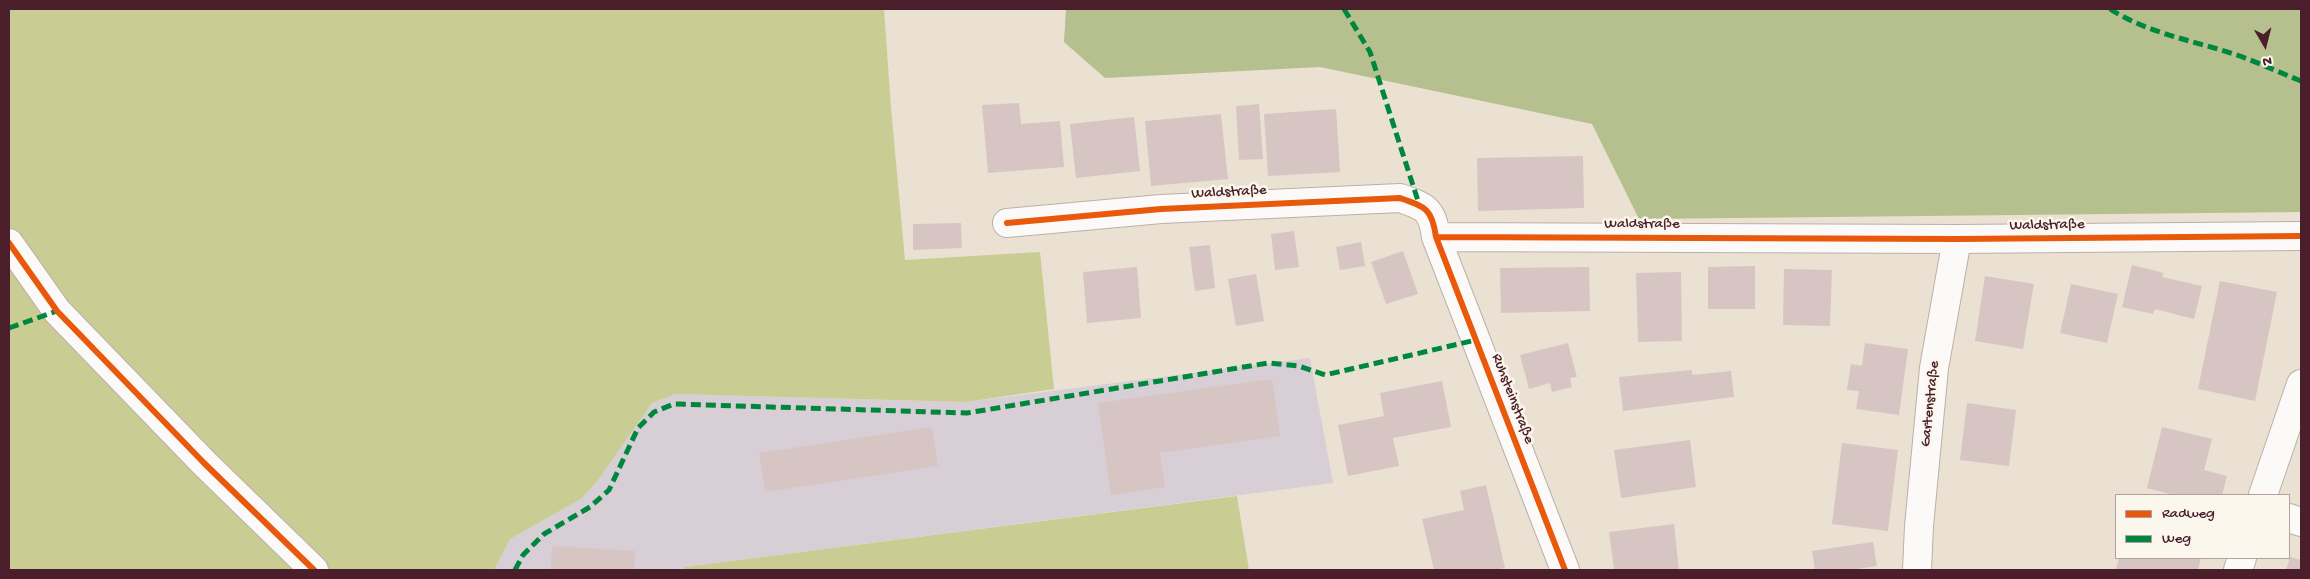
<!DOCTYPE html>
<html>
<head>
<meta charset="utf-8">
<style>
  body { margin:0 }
  #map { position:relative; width:2310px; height:579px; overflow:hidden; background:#eae1d2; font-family:"Gochi Hand",sans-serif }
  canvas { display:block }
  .frame { position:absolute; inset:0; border:10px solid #4a1f2b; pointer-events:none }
  .legend { position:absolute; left:2115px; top:494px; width:175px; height:65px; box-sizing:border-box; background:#fbf7ec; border:1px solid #b4a19f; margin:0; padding:6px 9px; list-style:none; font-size:15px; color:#4a1f2b }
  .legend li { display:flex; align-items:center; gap:10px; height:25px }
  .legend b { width:25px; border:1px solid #b4a19f }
  .north { position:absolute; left:2240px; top:20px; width:50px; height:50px; -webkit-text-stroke:4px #fbf7ec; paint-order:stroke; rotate:172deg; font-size:14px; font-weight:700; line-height:20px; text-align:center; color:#4a1f2b }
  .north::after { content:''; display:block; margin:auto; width:18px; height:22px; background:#4a1f2b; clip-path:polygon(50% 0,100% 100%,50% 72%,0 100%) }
</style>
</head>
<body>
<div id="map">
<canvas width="2310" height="579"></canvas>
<div class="frame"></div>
<ul class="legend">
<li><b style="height:6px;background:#e8590c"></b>Radweg</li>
<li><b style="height:6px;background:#00873e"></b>Weg</li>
</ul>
<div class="north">N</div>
</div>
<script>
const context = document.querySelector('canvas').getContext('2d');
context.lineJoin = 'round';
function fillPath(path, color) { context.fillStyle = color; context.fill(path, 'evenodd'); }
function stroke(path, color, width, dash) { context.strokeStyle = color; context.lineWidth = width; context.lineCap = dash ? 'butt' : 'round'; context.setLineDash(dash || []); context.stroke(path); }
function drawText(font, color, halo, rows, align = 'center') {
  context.font = font + ' "Gochi Hand",sans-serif'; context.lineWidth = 5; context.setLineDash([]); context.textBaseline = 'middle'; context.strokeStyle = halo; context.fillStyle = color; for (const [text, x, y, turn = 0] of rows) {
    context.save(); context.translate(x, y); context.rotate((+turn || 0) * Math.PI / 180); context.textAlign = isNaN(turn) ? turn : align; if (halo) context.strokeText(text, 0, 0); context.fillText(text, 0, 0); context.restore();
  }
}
fillPath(new Path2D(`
  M1310,358L1333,483L685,567L684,570H494L510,539L581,499L599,479L652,403L676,394L966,402Z`), '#d8ced5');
fillPath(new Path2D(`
  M9,9H884L891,108L905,260L1040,252L1054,389L966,402L676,394L652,403L599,479L581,499L510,539L494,570H9Z
  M1237,496L1249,570H684L685,567Z`), '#cacd93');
fillPath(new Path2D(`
  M1066,9H2301V212L1639,219L1592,124L1320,67L1105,78L1064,42Z`), '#b6bf8e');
fillPath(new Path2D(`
  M1019,103L1021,124L1060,121L1064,167L988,173L982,105Z
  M1259,104L1263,159L1239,160L1236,106Z
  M1336,109L1340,172L1268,176L1264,114Z
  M1221,114L1228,179L1151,186L1145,121Z
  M1134,117L1140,171L1076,178L1070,124Z
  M1583,156L1584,208L1478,211L1477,158Z
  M961,223L962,248L913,250V224Z
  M1294,231L1299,267L1275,270L1271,234Z
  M1361,242L1365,266L1340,270L1336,247Z
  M1210,245L1215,288L1195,291L1189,247Z
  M1403,251L1418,294L1386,304L1371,262Z
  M2132,265L2164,273L2162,277L2202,286L2194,319L2155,309L2153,314L2122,307Z
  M1755,266V309H1708V267Z
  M1137,267L1141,318L1087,323L1083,272Z
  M1589,267L1590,311L1501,313L1500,268Z
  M1784,269L1832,270L1830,326L1783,325Z
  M1681,272L1682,341L1638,342L1636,273Z
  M1256,274L1264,321L1236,326L1228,279Z
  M1985,276L2034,284L2023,349L1975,341Z
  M2220,281L2277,292L2255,401L2198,389Z
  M2071,284L2118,294L2107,343L2060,333Z
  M1568,343L1577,377L1570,378L1572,387L1552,392L1550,383L1529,389L1520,355Z
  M1865,343L1908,349L1899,415L1856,409L1859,391L1847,390L1851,364L1862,366Z
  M1692,370V375L1731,371L1734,397L1623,411L1619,377Z
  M1272,379L1280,436L1160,453L1165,487L1111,495L1098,403Z
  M1442,381L1451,427L1393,438L1399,466L1348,476L1338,425L1384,416L1380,393Z
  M1967,403L2016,410L2009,466L1960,460Z
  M932,427L938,466L765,492L759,453Z
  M2162,427L2212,439L2204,470L2227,476L2222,495H2174L2147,488Z
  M1690,440L1696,487L1621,498L1614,450Z
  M1842,443L1898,450L1888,531L1832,524Z
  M1486,485L1505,568L1494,570H1434L1422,519L1464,510L1460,491Z
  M1674,524L1679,570H1614L1609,532Z
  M1873,542L1877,566L1851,570H1815L1812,551Z
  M552,546L635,551L634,570H551Z
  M2290,557L2301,560V570H2286Z
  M2119,558H2201L2198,570H2116Z`), '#d7c5c4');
const minor = new Path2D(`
  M1007,223L1161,209L1400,198C1426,207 1432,209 1436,237L1957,239L2301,236
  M1436,237L1565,570
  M9,243L57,311L204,463L314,570
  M2263,495L2301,384
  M2289,518L2301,522
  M1917,570L1919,526L1934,368L1957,239
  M2238,570L2242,558`);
stroke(minor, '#bbb0a8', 30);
stroke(minor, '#fcfaf8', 28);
stroke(new Path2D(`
  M1344,9L1370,52L1419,204
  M2110,9C2149,34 2196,41 2240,56C2261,64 2281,73 2301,81
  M9,328L57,311
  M515,570L523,555L544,534L590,507L609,490L638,428L654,412L674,404L967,413L1268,363L1299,366L1325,375L1476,340`), '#00873e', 5, [10, 5]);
stroke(new Path2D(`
  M1007,223L1161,209L1400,198C1426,207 1432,209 1436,237L1957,239L2301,236
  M1436,237L1565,570
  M9,243L57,311L204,463L314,570`), '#e8590c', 6);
drawText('15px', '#4a1f2b', '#fbf7ec', [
  ["Waldstraße",1229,193,-3],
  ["Waldstraße",1642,225],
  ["Waldstraße",2047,226,-1],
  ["Ruhsteinstraße",1512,399,69],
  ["Gartenstraße",1931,404,-84]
]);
</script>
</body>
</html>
